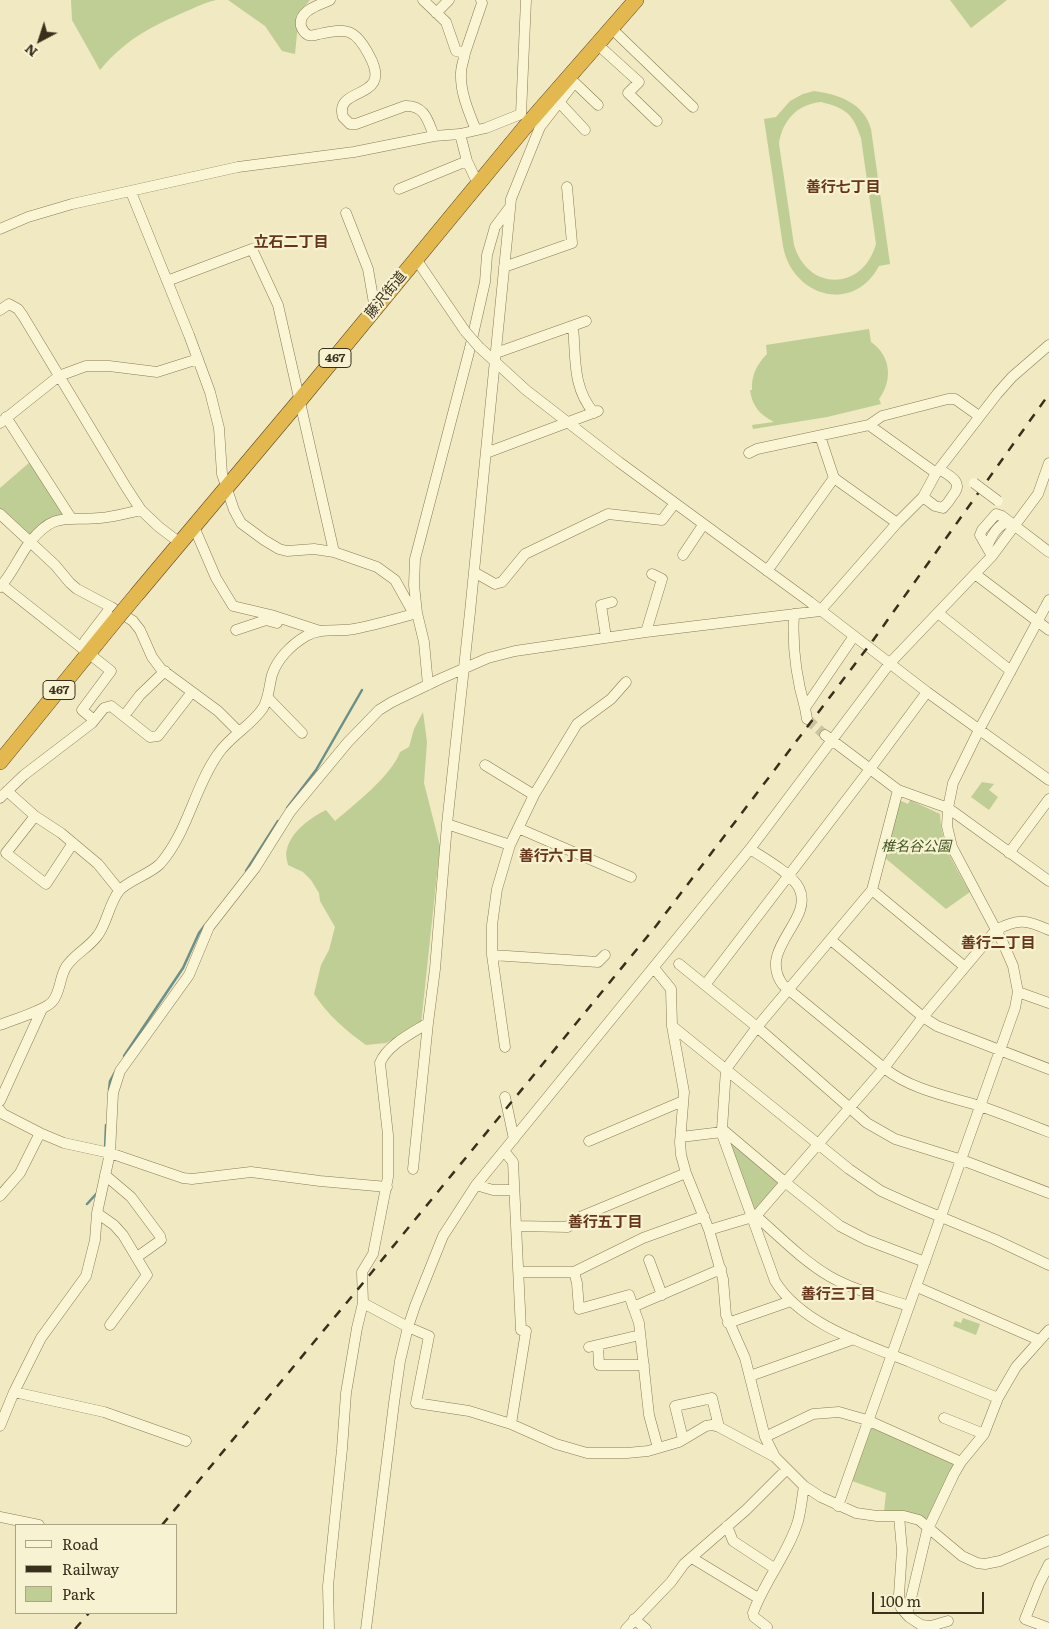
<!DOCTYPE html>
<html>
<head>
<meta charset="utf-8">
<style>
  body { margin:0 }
  #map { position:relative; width:1049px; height:1629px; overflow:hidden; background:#f0e9c1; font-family:Literata,serif }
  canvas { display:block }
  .legend { position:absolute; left:15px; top:1524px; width:162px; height:90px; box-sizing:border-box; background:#f7f2d1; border:1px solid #aba489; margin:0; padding:6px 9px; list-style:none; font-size:15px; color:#392f1d }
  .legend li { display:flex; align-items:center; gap:10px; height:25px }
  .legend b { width:25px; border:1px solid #aba489 }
  .north { position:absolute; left:15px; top:15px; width:50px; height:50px; -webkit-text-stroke:4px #f7f2d1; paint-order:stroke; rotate:220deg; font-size:14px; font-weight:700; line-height:20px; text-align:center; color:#392f1d }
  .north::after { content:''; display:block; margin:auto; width:18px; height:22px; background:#392f1d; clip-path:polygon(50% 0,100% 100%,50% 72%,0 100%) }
  .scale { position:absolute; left:872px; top:1592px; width:112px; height:22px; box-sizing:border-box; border:2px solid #392f1d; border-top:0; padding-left:6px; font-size:15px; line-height:18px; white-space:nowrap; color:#392f1d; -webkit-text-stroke:4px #f7f2d1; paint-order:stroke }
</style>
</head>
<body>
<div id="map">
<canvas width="1049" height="1629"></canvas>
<ul class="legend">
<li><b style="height:6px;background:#faf5d4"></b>Road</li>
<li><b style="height:6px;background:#392f1d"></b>Railway</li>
<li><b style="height:14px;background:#bece94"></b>Park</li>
</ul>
<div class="north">N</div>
<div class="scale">100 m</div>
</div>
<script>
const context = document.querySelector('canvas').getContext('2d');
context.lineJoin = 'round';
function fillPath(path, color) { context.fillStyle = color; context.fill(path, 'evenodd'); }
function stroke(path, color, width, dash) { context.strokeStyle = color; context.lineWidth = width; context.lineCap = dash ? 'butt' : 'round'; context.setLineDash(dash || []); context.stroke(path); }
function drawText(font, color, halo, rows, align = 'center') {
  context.font = font + ' Literata,"Noto Sans JP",serif'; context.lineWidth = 4.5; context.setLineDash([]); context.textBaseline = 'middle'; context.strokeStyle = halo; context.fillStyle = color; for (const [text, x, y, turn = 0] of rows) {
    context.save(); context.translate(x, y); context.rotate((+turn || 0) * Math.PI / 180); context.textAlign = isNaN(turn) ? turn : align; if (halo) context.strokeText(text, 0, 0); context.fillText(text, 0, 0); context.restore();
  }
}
fillPath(new Path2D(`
  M71,0H216C203,3 192,9 180,14C148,28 123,42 100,70L72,20Z
  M228,0H310L299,13L295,54L282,51L265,26Z
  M950,0H1007L971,28Z
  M814,91C838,94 864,103 871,129L890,264L879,266C853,315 792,296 783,246L764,119L776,117L790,101L803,94ZM821,102C846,108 853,114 861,138L876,244C863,291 808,292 794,245L779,144C782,121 797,104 821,102Z
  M869,329L871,342C891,356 893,380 879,399L881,404L827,417L753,429L752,425L774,422C760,415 752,406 750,390H752C751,376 757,364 767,354L766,345Z
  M30,462L64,515L48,521L26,537L0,511V488Z
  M423,712L427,742L424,783L440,846L421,1024L386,1043L366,1045C345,1030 328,1015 314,994L321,965L329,950L335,927L320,901L319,893L311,880L303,872L288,865C287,860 285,854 287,849C291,832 311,817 326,810L335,821C354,805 392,775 400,752L409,747L414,729Z
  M982,782L994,784L989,790L998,797L989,810L971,797Z
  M899,800L908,804L910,800L940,814C941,845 955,866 970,892L946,909L884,857Z
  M729,1140L780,1184L754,1212Z
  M963,1318L980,1324L976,1335L953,1326L955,1321L961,1323Z
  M872,1426L956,1462L929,1519L884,1512L886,1493L852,1481Z`), '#bece94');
stroke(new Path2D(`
  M287,808L316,770L362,690
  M246,871L278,821
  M124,1056L183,968L199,933L205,925
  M109,1090L110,1081L115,1072
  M105,1149L106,1125
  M87,1204L98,1192`), '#6a908c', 2.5);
stroke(new Path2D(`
  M807,719L825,735`), '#cbc4a0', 10, [10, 5]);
const minor = new Path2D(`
  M330,0C320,5 298,10 301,26C302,29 304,33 308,35C312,36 316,35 319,34C346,28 355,28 369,55C395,102 333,85 343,117L350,124H356L405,106C425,105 428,121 434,136
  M423,0L446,22L456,51L465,53L482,3L481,0
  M436,13L449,0
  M611,28L693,107
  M597,44L639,82L628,93L657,121
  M465,53C464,60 461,66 461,73C460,92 469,113 476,130
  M571,87L575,83L598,105
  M559,102L585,130
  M521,114L526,0
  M460,134L467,161L478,184
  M399,189L467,161
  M131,192L189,335L210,392L219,428L222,474L234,510L241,523L264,540L279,549L287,551L314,549L334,552L377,567L395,580L414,614
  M346,213L368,269L375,309
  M0,229L28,217L72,204L238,167L354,152L434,136L460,134L486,128L521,114
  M416,259L465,331
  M504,267L572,243L567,187
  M167,281L252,249L278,305L334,552
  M0,310L9,304L18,309L23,316L126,487L141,510
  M573,326C576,358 572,387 594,413
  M479,347L526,390L619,462L810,602L927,692L1049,780
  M496,353L586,321
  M6,417L71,518
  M0,423L59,376L86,366H109L157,372L198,359
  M869,425L936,473
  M820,436L834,478L897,523
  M486,453L598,411
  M749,453L757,449L869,425L882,416L948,399H955L979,416
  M923,497L935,506L943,508C947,504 950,500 953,495C964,482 950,476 939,469
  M0,514L55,565L70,583L77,589L111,607L133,621L140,630L152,657L161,669L218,711L238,731
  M194,527L216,578L233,606L271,615L320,631
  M987,547C991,537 999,522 1010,522
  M683,555L703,525
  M992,556L980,535L982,530L996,514L1002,516L1049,552
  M767,571L834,478
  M474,572L495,584L502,582L525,554L608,514L662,520L675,503
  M975,574L1049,630
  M2,585L111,671L82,710L94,720
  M0,587C13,573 19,556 30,542C55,511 67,521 100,518C114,517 127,513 141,510L159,527L180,543
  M938,613L1011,671
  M794,614C792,647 796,677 805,708L854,636
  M236,630L266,620L277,623
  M646,632L662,579L652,574
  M606,637L601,605L612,602
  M93,648L85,641L111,607
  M428,685L424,642L417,613L414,585L415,559L470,348L485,282L487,255L495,227L510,207
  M268,698L302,733
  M805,708L807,719
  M124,716L140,695L165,671
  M825,735L898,790L948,808L1049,881
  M485,765L534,795
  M898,790L872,890L757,1027L726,1069L722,1129L723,1137L775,1281C801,1324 865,1344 910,1362C939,1374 969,1386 998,1398
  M7,791L35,816L61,833L98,864L119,890
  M0,798L24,775L92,723L104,708L111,706L150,737L158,736L192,692
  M35,816L6,853L46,884L73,843
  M447,824L510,845
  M518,828L631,877
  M750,849C764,858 791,873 799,888C815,920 756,949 783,985L884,1068C912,1090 947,1096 980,1106C1003,1114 1026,1123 1049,1132
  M1009,853L1049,799
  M872,890L965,967
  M831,940L923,1017L937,1026L1049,1069
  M492,955L598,962L605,955
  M679,964L757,1027L867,1123L895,1139L962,1160L1049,1193
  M654,968L671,989L672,1026L684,1092L680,1142L681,1155L686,1173L709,1230L723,1279L726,1315L745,1358L765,1437L775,1457L804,1486L821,1497L856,1513L877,1516H904L919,1520L962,1556L977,1563L985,1564L1000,1561L1049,1540
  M705,985L870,769L927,692
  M1018,992L1049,1003
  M428,1023C412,1033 387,1045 380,1063L388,1135V1177L373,1254L362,1272L363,1303L408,1327L429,1336L416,1403L469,1411L511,1424L556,1444L587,1453H627L648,1451L679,1442L706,1426L712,1425L719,1427L775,1457
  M0,1025C12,1020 45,1010 52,1002C61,992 59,978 66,967C74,954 89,948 98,935C107,923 109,904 119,891C127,881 150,874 160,864C188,832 194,788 218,754C230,736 251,726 263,708C269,698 269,686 272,675C277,659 291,645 306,636C321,627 338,632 354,629C375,625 396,619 417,613
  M672,1026L849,1169L881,1191L912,1205L994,1239L1049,1265
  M505,1047L492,955V925L497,889L510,845L534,795L577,724L611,699L626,682
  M505,1097L514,1139
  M0,1101L42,1009
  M0,1110L3,1114L40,1133L64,1143L110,1153L183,1178L192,1179L251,1172L320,1181L387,1187
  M722,1129L786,1183L840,1226L867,1240L925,1262
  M681,1137L722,1132
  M589,1141L683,1101
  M504,1151L513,1162L521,1330L526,1331L511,1424
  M413,1169L428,1023L435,969L447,824L470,612L511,199L540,127L571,87L564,81
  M105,1175L131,1197L160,1236L161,1240L137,1257
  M476,1185L493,1190H513
  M0,1196L20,1173L40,1133
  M97,1213L114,1225L123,1235L147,1275L110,1325
  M756,1216C779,1236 802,1260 829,1276C853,1290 882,1297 909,1306
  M516,1226L568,1227L575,1219L686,1173
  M709,1230L756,1216L884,1068L923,1017L996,930C1018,918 1027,920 1049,930
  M649,1260L662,1295
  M519,1272H574L643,1238L704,1216
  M574,1272L577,1283L579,1309L629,1295L639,1323L649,1415L658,1448
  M917,1287L1039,1340
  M633,1307L721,1269
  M728,1323L791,1301
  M598,1345L599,1365H644
  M589,1347L640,1335
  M750,1376L854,1339
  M14,1392L104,1412L186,1441
  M944,1418L984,1434
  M0,1426L14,1392L41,1338L86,1276L95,1240L97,1213L110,1153L113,1093L120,1071L189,975L209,927L255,868L290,812L348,742L379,710L392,702L440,679L488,658L515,651L646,632L820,611L897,523L923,497L936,473L997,394L1012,377L1049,345
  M765,1437L813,1414L839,1412L867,1420L961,1462
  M683,1439L675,1406L712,1398L719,1427
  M838,1506L1015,1008L1018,992L1013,966L1003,943L952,847L947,826L948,808L953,783L979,730L1049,600
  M899,1516L902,1550L899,1595L901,1608L909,1617L921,1625L931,1626L948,1621
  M0,1517L39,1525
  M727,1526L733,1541L774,1568
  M692,1558L758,1598
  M1049,1564L1039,1584L1025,1619L1049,1628
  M907,1615L927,1531L954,1474L961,1462L984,1434L998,1398L1016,1367L1049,1330
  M634,1619L646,1629
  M329,1629L328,1586L342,1449L346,1393L357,1328L363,1303
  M366,1629L394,1403L400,1361L408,1327L415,1306L443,1236L476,1185L750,849L890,663L992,556L1038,494L1049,463
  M626,1629L671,1582L684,1564L746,1510L786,1470
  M766,1629L767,1627L754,1617L753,1613C764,1582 789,1552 798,1521C801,1510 802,1498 804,1486`);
const highway = new Path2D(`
  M138,593L300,400L525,127L636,0
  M0,762L118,617`);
stroke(minor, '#8a7a58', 11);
stroke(highway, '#57472c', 16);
stroke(minor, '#faf5d4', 10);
stroke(highway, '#e3b84e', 15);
stroke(new Path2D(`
  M162,1525L363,1283L656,926L874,639L1049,394
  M75,1629L89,1613`), '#392f1d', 2.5, [9, 9]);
const minorBridge = new Path2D(`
  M465,331L479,347
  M974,483L998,501`);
const highwayBridge = new Path2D(`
  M118,617L138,593`);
stroke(minorBridge, '#8a7a58', 11, []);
stroke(highwayBridge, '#57472c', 16, []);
stroke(minorBridge, '#faf5d4', 10);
stroke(highwayBridge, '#e3b84e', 15);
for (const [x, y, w] of [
  [335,358,32],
  [59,690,32]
]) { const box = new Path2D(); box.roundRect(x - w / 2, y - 9.5, w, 19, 4); context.fillStyle = '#f7f2d1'; context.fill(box); stroke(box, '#392f1d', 1); }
drawText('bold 12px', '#392f1d', null, [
  ["467",335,358],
  ["467",59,690]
]);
drawText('14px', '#392f1d', '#f7f2d1', [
  ["藤沢街道",386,295,-51]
]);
drawText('italic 14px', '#415622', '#f7f2d1', [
  ["椎名谷公園",916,847]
]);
drawText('bold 15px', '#67361a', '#f7f2d1', [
  ["善行七丁目",843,188],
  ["立石二丁目",291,243],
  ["善行六丁目",556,857],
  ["善行二丁目",998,944],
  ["善行五丁目",605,1223],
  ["善行三丁目",838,1295]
]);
</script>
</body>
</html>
